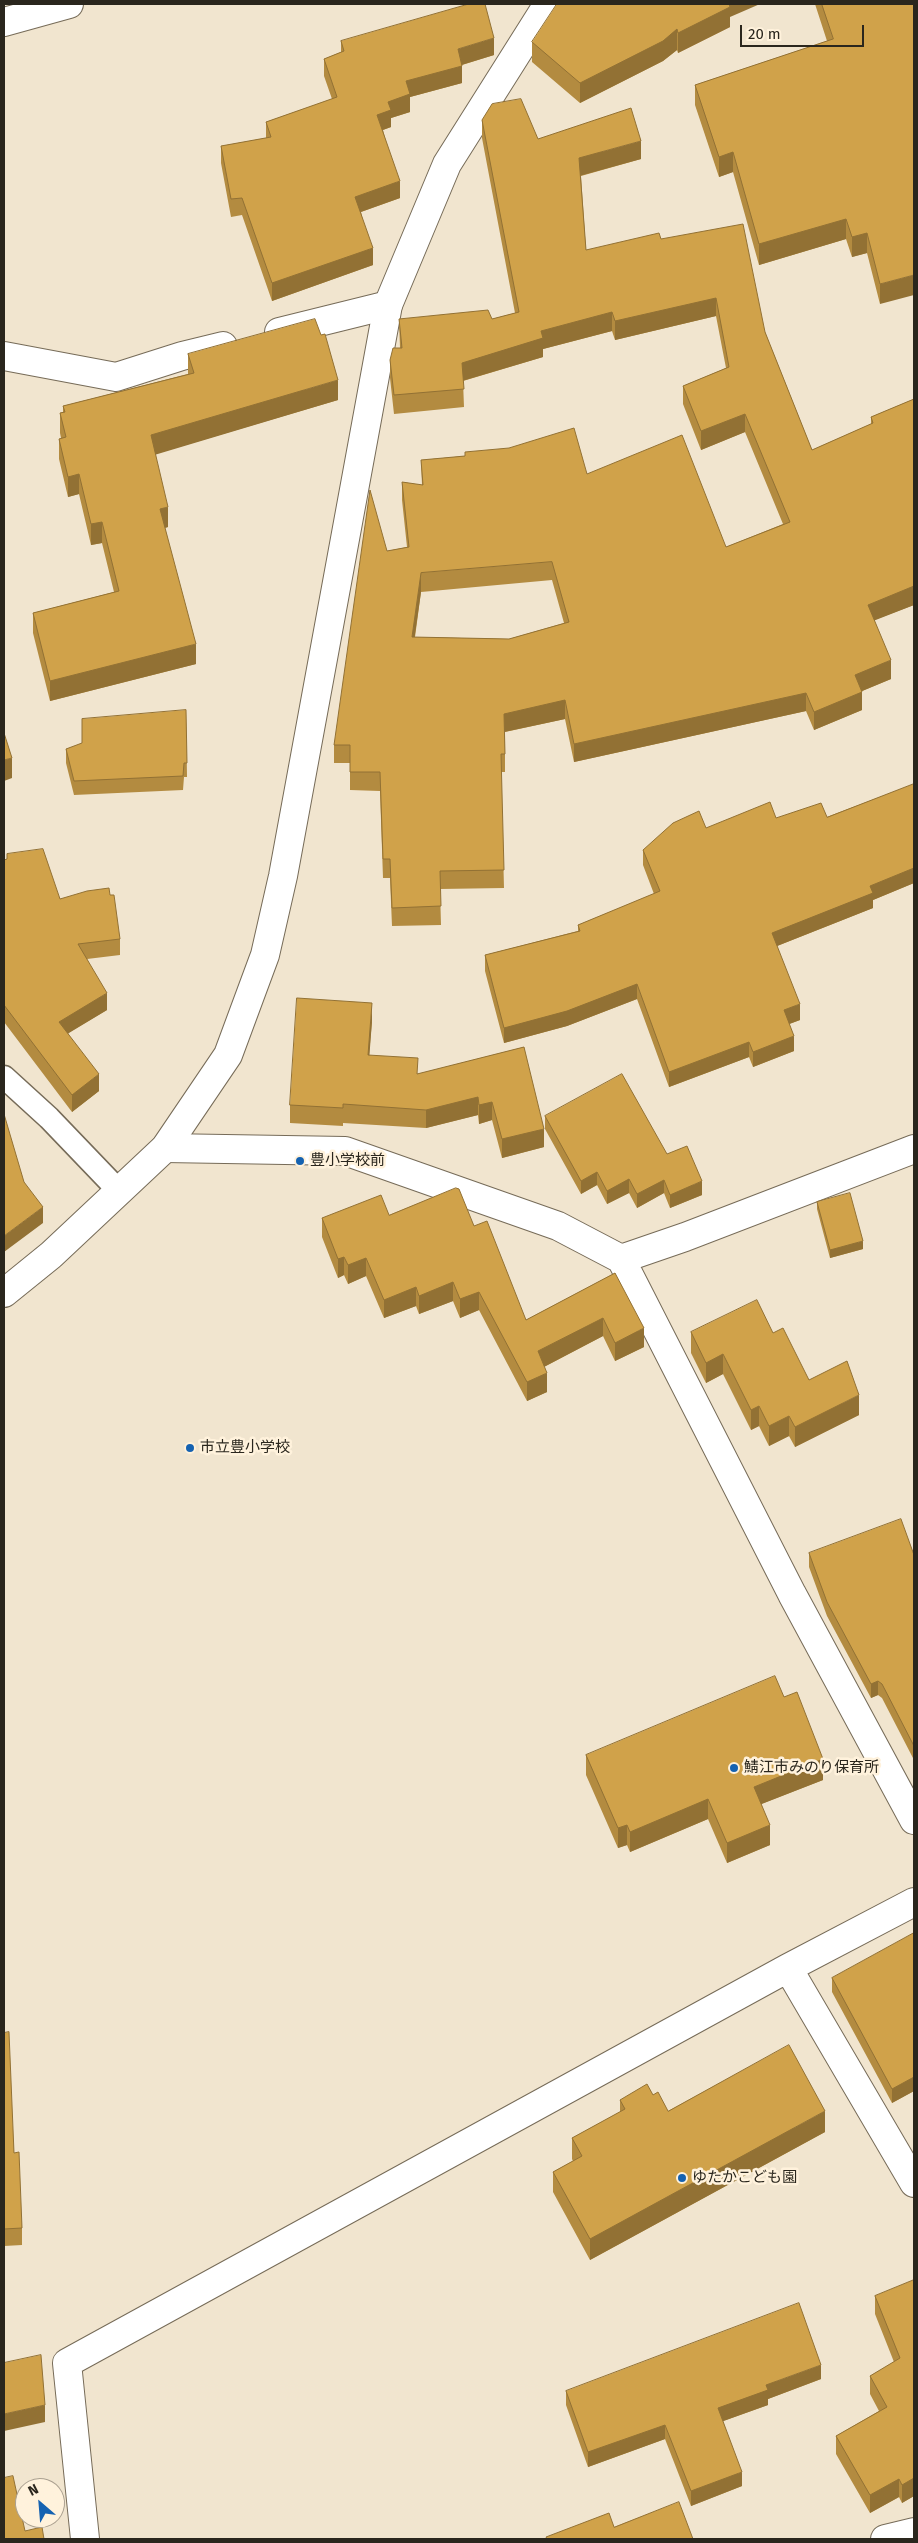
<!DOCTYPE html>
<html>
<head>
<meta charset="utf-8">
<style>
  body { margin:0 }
  #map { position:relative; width:918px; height:2543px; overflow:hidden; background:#f1e5cf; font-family:"Fira Sans",sans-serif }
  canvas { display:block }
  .frame { position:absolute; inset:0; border:5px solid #2a261d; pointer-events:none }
  .north { position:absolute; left:15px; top:2478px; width:50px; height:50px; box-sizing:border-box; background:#fff2dc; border:1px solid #aaa090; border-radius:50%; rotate:333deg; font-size:14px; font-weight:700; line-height:20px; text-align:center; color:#2a261d }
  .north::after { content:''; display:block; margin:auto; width:18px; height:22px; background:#1562b1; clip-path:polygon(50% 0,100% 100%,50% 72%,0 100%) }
  .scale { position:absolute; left:740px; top:25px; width:124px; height:22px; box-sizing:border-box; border:2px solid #2a261d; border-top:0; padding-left:6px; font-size:15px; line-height:18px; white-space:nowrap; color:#2a261d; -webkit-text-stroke:4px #fff2dc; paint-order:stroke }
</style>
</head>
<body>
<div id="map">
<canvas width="918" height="2543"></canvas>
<div class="frame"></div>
<div class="north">N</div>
<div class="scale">20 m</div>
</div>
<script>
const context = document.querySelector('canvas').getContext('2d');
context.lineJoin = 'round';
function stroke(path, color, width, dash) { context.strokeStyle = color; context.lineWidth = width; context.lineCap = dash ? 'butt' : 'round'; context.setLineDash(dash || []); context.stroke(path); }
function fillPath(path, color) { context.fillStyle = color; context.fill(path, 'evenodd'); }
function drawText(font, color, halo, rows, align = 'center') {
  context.font = font + ' "Fira Sans","Noto Sans JP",sans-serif'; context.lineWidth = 5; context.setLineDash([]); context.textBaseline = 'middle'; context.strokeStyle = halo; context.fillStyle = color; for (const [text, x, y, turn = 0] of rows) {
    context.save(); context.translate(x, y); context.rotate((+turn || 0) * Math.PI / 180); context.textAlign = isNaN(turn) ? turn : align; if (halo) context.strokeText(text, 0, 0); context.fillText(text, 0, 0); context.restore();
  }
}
const lane = new Path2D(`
  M4,1077L49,1118L119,1191`);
const street = new Path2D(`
  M4,22L69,4
  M279,332L388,305
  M4,356L116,377L182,356L223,346
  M165,1148L345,1151L558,1226L621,1259L792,1594L914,1820
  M621,1259L685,1237L914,1149
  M788,1968L914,2183
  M85,2539L67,2363L788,1968L914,1902`);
const secondary = new Path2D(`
  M4,1293L51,1255L165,1148L228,1055L265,955L283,876L388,305L447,164L548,4`);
const primary = new Path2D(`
  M885,2539L914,2532`);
stroke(lane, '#766b58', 25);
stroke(street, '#766b58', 30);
stroke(secondary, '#766b58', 30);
stroke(primary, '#766b58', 30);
stroke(lane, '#fff', 22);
stroke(street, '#fff', 28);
stroke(secondary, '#fff', 28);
stroke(primary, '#fff', 28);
fillPath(new Path2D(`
  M815,4H914L880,304L867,253L852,257L846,239L759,265L733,172L719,177L695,105V85L827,41Z
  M730,17V27L678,53L677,50L663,61L580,103L532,62V42Z
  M341,41L494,55L462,65V83L410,97V112L391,118V127L383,130L400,198L361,212L373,265L272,301L242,215L231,217L221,163V146L266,138V122L332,99L324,76V59L341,52Z
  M482,120L538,139L641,159L581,176L586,250L661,239L765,332L812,450L871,424V417L914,399V605L874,620L891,679L862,691V710L814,730L806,711L574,762L565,719L505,732V772H501L504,888L440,889L441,925L392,926L390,878H383L380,791L350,790V763H334V745L387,551L407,547L402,500V482L422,485L421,460L465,456V452L587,474L726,547L783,524L745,432L701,450L683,404V386L726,368L716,316L615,340L612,331L543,349V357L463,381L464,407L394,414L390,378V360L400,348L399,319H492L515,313L482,138ZM552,580L564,623L509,639L415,637L421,592Z
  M188,354L338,400L155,454L168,527L165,528L196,664L50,701L33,633V613L114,592L102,543L91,545L79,494L68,497L59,459V439L61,438L60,433V413L63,412V406L188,374Z
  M186,710L187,777H184L183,790L74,795L66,763V749Z
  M914,784V883L873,900V908L777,946L800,1020L789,1024L794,1051L753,1067L749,1057L669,1087L637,999L567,1026L504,1043L485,971V955L578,931V925L654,894L643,865V850L706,828L776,818L827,817Z
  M7,854L60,899L120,939V955L87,959L107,1010L68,1033L99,1091L72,1112L4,1022V860L7,859Z
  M372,1021L369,1055L418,1074L524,1047L544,1147L502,1158L492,1120L479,1124L478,1115L426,1128L343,1123V1126L290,1123V1105Z
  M545,1116L667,1154L702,1195L670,1208L664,1193L637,1208L629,1193L607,1204L597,1185L581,1194L545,1129Z
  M817,1202L863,1249L830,1258L817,1209Z
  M389,1215L474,1226L526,1320L615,1273L644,1347L615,1361L603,1336L544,1367L547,1392L527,1401L479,1310L460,1318L453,1301L419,1314L416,1306L384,1318L366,1276L348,1284L344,1275L338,1278L322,1237V1218Z
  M691,1332L773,1333L809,1380L859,1415L795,1447L789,1436L769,1446L759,1426L751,1430L723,1374L706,1383L691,1353Z
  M809,1553L914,1555V1760L882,1698L878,1695L871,1698L827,1616L809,1567Z
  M784,1697L823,1780L761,1804L770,1845L727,1863L708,1819L630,1852L627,1845L618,1848L586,1775V1755Z
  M914,1933V2091L892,2103L832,1992V1978Z
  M4,2033L14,2153L22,2228V2245L4,2246Z
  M653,2095L668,2111L825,2132L590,2260L553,2192V2172L573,2161L572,2159V2138L620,2112V2100Z
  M914,2280V2496L902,2503L899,2497L870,2513L836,2454V2436L879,2411L870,2394V2376L894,2362L875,2314V2296Z
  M821,2379L768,2399V2405L723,2421L742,2486L691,2506L665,2439L588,2467L566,2405V2391Z`), '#b38b40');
fillPath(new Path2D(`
  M726,4H760L730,17V27L678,53V33Z
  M677,29V50L663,61L580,103V83Z
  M494,38V55L458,66V49Z
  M462,66V83L410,97V112L391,118V127L377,132V115L406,81Z
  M641,141V159L579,176V158Z
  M733,152V172L719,177V157Z
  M400,181V198L355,214V197Z
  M846,219V239L759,265V244Z
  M867,233V253L852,257V237Z
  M373,248V265L272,301V283Z
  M914,275V295L880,304V284Z
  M716,298V316L615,340V321Z
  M612,312V331L543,349V357L462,381V363L541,331Z
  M338,380V400L151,456V435Z
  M745,414V432L701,450V431Z
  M79,474V494L68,497V477Z
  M168,507V527L160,529V509Z
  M102,522V543L91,545V524Z
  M421,573V592L412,655V637Z
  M914,586V605L868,623V605Z
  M196,644V664L50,701V681Z
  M891,660V679L855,694V675Z
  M862,692V710L814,730V712Z
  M806,693V711L574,762V744Z
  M565,700V719L504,732V714Z
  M12,758V778L4,781V760Z
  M914,868V883L873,900V908L772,948V933L870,886Z
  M637,984V999L567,1026L504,1043V1028Z
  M107,993V1010L59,1039V1022Z
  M372,1003V1021L368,1074V1055Z
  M800,1004V1020L784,1026V1010Z
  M794,1036V1051L753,1067V1052Z
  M749,1042V1057L669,1087V1072Z
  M99,1074V1091L72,1112V1095Z
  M478,1097V1115L426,1128V1110Z
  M492,1102V1120L479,1124V1105Z
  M544,1129V1147L502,1158V1139Z
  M597,1172V1185L581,1194V1181Z
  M629,1179V1193L607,1204V1191Z
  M664,1180V1193L637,1208V1194Z
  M702,1181V1195L670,1208V1195Z
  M43,1207V1223L4,1252V1236Z
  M863,1241V1249L830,1258V1250Z
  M344,1257V1275L338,1278V1259Z
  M366,1258V1276L348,1284V1265Z
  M453,1282V1301L419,1314V1296Z
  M416,1287V1306L384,1318V1300Z
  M479,1292V1310L460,1318V1299Z
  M603,1318V1336L538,1370V1351Z
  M644,1328V1347L615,1361V1343Z
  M723,1354V1374L706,1383V1363Z
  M547,1373V1392L527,1401V1382Z
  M859,1395V1415L795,1447V1427Z
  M759,1406V1426L751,1430V1410Z
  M789,1416V1436L769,1446V1426Z
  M878,1681V1695L871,1698V1684Z
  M823,1759V1780L754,1807V1787Z
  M708,1799V1819L630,1852V1832Z
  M627,1825V1845L618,1848V1828Z
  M770,1825V1845L727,1863V1843Z
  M914,2077V2091L892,2103V2089Z
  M825,2111V2132L590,2260V2239Z
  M821,2365V2379L768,2399V2405L718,2423V2408L766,2385Z
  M45,2405V2422L4,2431V2414Z
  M665,2425V2439L588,2467V2452Z
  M742,2472V2486L691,2506V2491Z
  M914,2478V2496L902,2503V2485Z
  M899,2479V2497L870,2513V2495Z`), '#927134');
const building = new Path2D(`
  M469,4H485L494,38L458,49L462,66L406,81L410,94L388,102L391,110L377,115L400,181L355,197L373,248L272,283L242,198L231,199L221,146L271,137L266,122L337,97L324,59L344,51L341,41Z
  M557,4H729L730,7L678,33L677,29L663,41L580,83L532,42Z
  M822,4H914V275L880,284L867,233L852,237L846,219L759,244L733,152L719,157L695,85L833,39Z
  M521,99L538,139L631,108L641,141L579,158L586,250L659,233L661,239L743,224L765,332L812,450L873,423L871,417L914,399V586L868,605L891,660L855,675L862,692L814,712L806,693L574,744L565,700L504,714L505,754H501L504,870L440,871L441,906L392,908L390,859H383L380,772H350V745H334L370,490L387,551L409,547L402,482L423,485L421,460L465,456V452L509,448L574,428L587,474L682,435L726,547L790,522L745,414L701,431L683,386L729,367L716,298L615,321L612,312L541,331L543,338L462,363L464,389L394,395L390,360L393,348H402L399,319L488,310L492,319L519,312L482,120L492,104ZM552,562L569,622L509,639L412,637L421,573Z
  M315,319L321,335L325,334L338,380L151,435L168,507L160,509L196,644L50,681L33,613L119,591L102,522L91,524L79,474L68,477L59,439L66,437L60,413L65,412L63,406L194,373L188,354Z
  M186,710L187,763H184L183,776L74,781L66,749L82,743V719Z
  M4,733L12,758L4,760Z
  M914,784V868L870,886L873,893L772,933L800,1004L784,1010L794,1036L753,1052L749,1042L669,1072L637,984L567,1011L504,1028L485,955L580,931L578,925L660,891L643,850L673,823L699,811L706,828L770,802L776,818L821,803L827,817Z
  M43,849L60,899L87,891L109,888L110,895H114L120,939L78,944L107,993L59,1022L99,1074L72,1095L4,1005V860L7,859V854Z
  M297,998L372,1003L368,1055L418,1058L417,1074L524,1047L544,1129L502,1139L492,1102L479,1105L478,1097L426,1110L343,1104V1108L290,1105Z
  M622,1074L667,1154L687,1146L702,1181L670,1195L664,1180L637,1194L629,1179L607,1191L597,1172L581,1181L545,1116Z
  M4,1114L24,1182L43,1207L4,1236Z
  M456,1188L459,1189L474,1226L487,1221L526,1320L615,1273L644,1328L615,1343L603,1318L538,1351L547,1373L527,1382L479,1292L460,1299L453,1282L419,1296L416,1287L384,1300L366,1258L348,1265L344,1257L338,1259L322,1218L381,1195L389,1215Z
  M850,1193L863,1241L830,1250L817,1202Z
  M757,1300L773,1333L783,1328L809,1380L847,1361L859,1395L795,1427L789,1416L769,1426L759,1406L751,1410L723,1354L706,1363L691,1332Z
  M901,1519L914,1555V1746L882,1684L878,1681L871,1684L827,1602L809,1553Z
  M775,1676L784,1697L797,1692L823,1759L754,1787L770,1825L727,1843L708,1799L630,1832L627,1825L618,1828L586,1755Z
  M914,1933V2077L892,2089L832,1978Z
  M9,2032L14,2153L19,2152L22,2228L4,2229V2033Z
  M789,2045L825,2111L590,2239L553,2172L582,2156L572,2138L625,2109L620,2100L647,2084L653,2095L658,2092L668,2111Z
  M914,2280V2478L902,2485L899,2479L870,2495L836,2436L887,2407L870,2376L900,2358L875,2296Z
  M799,2303L821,2365L766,2385L768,2390L718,2408L742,2472L691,2491L665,2425L588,2452L566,2391Z
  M41,2355L45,2405L4,2414V2363Z
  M13,2476L25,2531L42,2527L44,2539H4V2478Z
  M679,2502L693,2539H547L546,2537L609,2513L614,2527Z`);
fillPath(building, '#d0a24a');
stroke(building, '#927134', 1);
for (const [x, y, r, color] of [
  [300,1161,5,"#1562b1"],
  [190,1448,5,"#1562b1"],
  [734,1768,5,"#1562b1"],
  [682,2178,5,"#1562b1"]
]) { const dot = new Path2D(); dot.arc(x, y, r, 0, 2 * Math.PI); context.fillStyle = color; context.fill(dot); stroke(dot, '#fff2dc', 2); }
drawText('15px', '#2a261d', '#fff2dc', [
  ["豊小学校前",310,1161],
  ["市立豊小学校",200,1448],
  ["鯖江市みのり保育所",744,1768],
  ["ゆたかこども園",692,2178]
], 'left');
</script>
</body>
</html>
